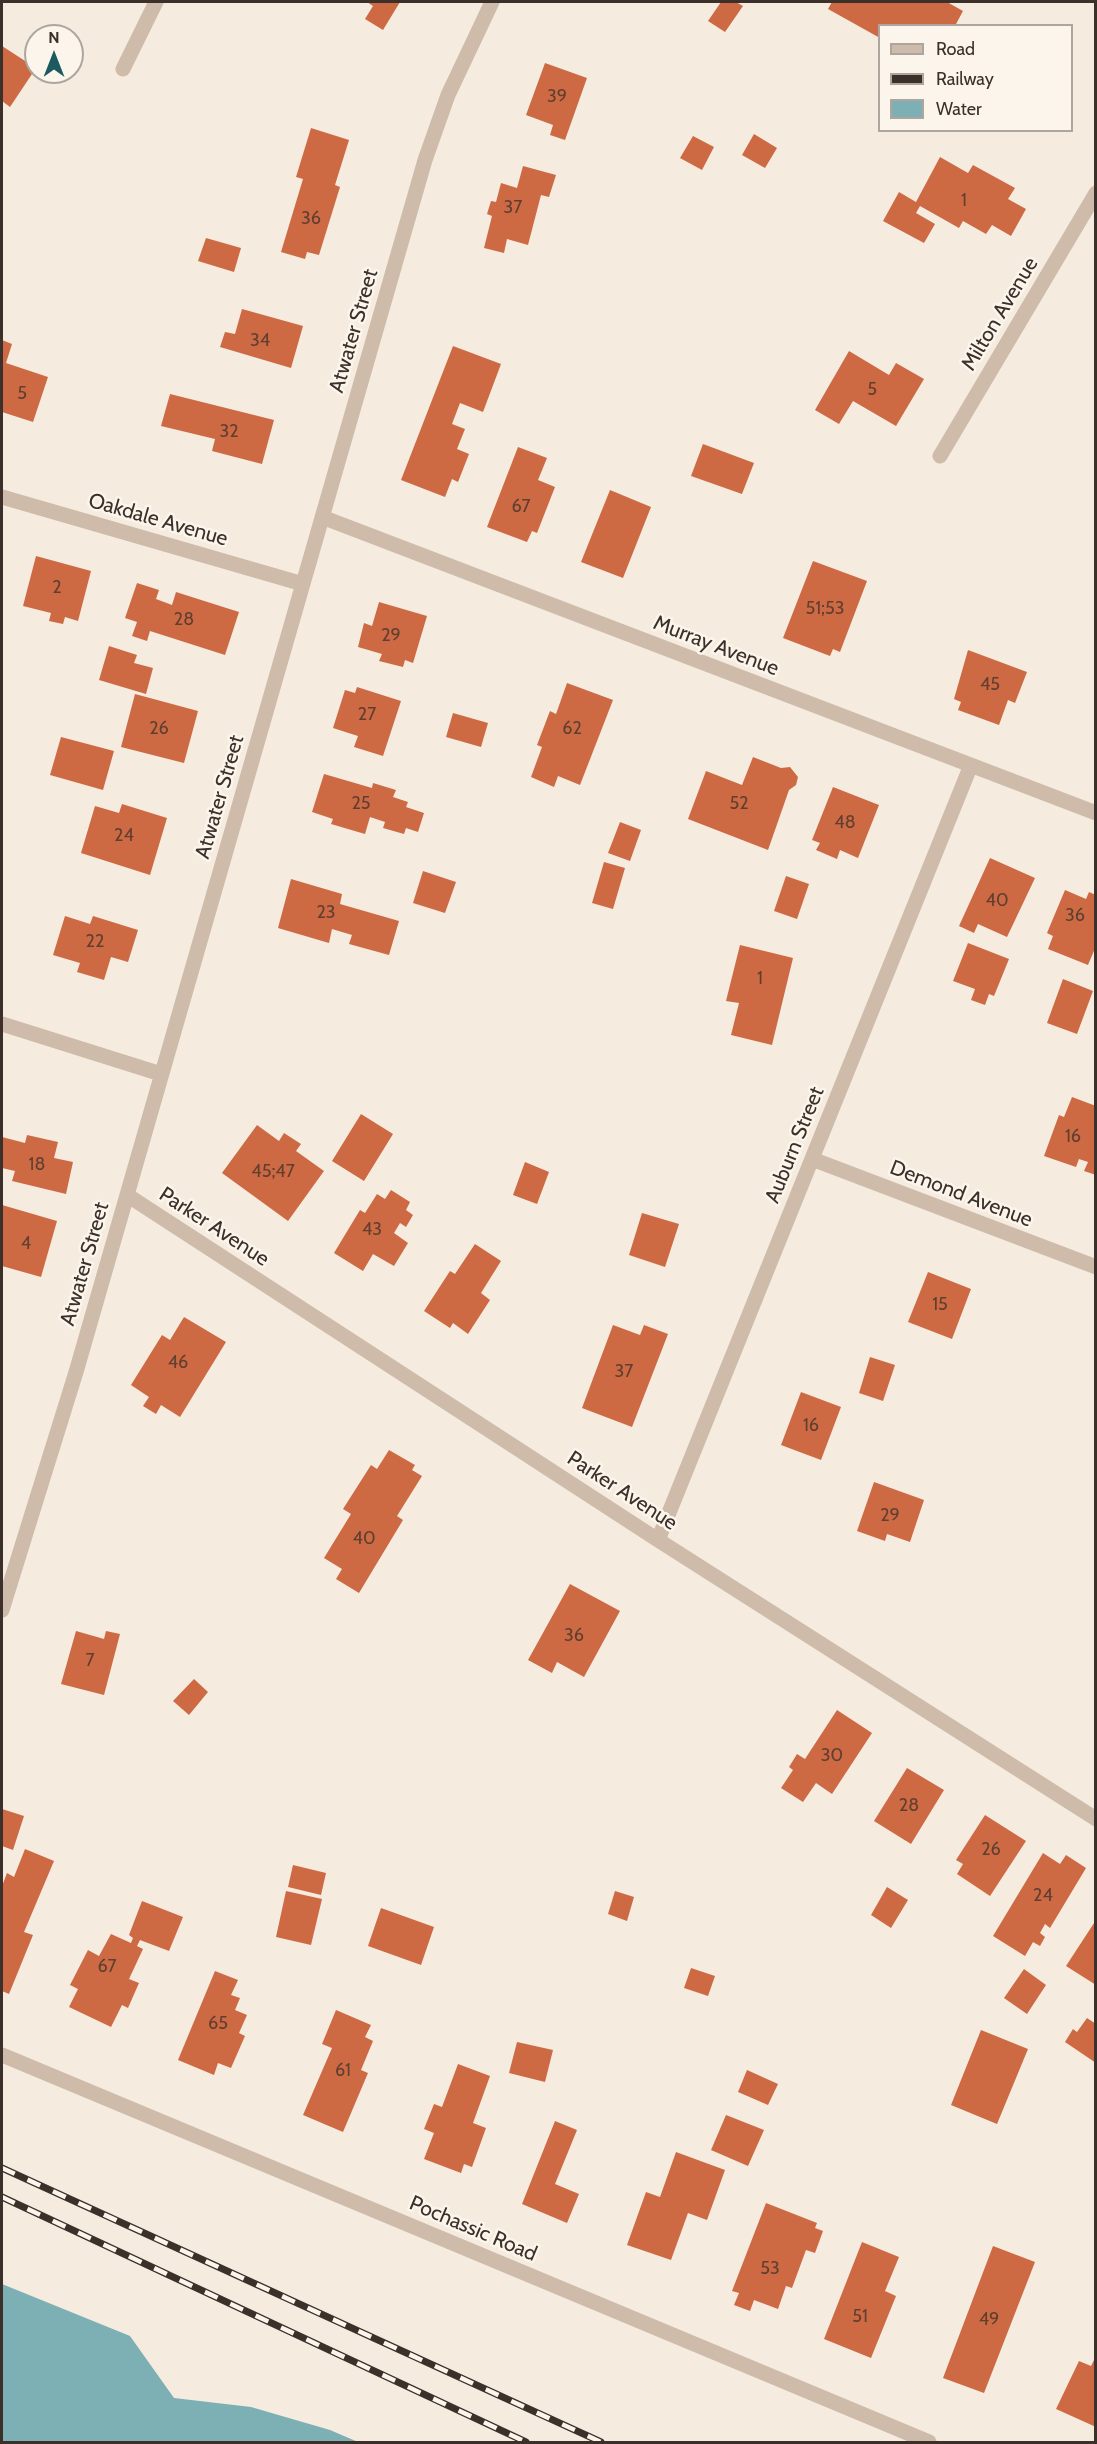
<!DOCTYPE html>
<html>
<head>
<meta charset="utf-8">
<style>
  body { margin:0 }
  #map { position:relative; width:1097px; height:2444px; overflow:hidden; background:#f5ebdf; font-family:Cabin,sans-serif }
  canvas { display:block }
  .frame { position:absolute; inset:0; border:3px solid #3b302a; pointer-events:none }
  .legend { position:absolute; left:878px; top:24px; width:195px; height:108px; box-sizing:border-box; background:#fbf5ec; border:2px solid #aea69e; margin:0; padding:8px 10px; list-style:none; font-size:18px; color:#3b302a }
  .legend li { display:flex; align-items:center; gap:12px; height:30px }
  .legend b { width:30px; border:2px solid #aea69e }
  .north { position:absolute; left:24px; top:24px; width:60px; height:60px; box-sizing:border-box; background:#fbf5ec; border:2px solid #aea69e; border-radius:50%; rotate:0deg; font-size:16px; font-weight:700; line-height:24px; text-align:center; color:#3b302a }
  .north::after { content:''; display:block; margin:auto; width:21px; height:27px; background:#1c5960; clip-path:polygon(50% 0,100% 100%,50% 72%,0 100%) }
</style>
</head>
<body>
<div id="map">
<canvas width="1097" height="2444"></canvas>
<div class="frame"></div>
<ul class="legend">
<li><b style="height:8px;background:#cebbaa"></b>Road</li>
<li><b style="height:8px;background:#3b302a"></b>Railway</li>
<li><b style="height:16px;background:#7cb0b4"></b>Water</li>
</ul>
<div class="north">N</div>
</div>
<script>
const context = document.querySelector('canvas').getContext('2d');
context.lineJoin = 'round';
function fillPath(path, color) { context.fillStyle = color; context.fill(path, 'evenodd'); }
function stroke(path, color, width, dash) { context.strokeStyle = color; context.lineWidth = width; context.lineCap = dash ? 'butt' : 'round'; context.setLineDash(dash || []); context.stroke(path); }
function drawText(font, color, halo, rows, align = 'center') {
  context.font = font + ' Cabin,sans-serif'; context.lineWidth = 5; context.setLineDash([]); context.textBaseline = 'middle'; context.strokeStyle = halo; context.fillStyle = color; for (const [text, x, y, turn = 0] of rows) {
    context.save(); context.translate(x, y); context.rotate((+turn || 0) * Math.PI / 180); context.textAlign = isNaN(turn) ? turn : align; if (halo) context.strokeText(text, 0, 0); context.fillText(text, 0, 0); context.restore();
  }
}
fillPath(new Path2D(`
  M2,2284L130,2336L174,2398L251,2407L330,2430L358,2442H2Z`), '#7cb0b4');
fillPath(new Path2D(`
  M367,2H400L383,30L365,19L373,6Z
  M721,2H736L743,6L725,32L708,21Z
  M832,2H947L963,11L955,26H880V38L828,9Z
  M2,46L36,68L10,107L2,101Z
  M545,63L587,78L565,140L550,135L553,125L526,115Z
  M311,128L349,140L335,185L340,187L319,255L307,252L305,259L281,252L303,179L296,177Z
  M754,134L777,148L765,168L742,155Z
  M693,136L714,147L702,170L680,158Z
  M940,157L968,173L973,165L1015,188L1008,199L1026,209L1011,236L992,225L986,234L963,221L959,228L920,206L916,213L935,224L924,243L883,221L899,192L916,202Z
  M523,166L556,175L549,197L541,195L528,245L507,239L504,253L484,248L492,216L487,214L491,201L496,202L501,183L517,188Z
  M206,238L241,248L234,272L198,261Z
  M242,309L303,326L291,368L220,347L225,332L235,334Z
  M2,340L12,344L6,363L48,377L33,422L2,412Z
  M453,346L501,364L483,412L460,403L452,424L465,429L457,449L469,454L458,482L452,479L445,497L401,480Z
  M849,351L889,375L896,363L924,379L896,426L853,401L839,424L815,410Z
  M170,394L274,420L262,464L212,451L215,439L161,426Z
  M703,444L754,463L742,494L691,476Z
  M518,447L547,458L538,480L555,487L537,533L532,531L527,542L487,527Z
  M610,490L651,507L623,578L581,562Z
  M36,556L91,571L78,621L65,617L63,624L49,621L51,613L23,606Z
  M813,561L867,581L840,652L833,649L830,656L783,638Z
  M137,583L159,590L156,599L172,605L176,592L239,612L225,655L150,631L147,641L132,636L137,622L125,618Z
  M379,602L427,616L413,663L405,660L403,667L379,661L382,654L358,647L364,623L372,626Z
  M109,646L137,655L134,663L153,668L146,694L99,680Z
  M968,650L1027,672L1015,703L1008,700L999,725L958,710L961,702L954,699Z
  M567,683L613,700L580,785L558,776L554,787L531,777L542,747L537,745L550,711L556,714Z
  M357,687L401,701L383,756L354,747L358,736L333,728L345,690L355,693Z
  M135,694L198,711L184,763L121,747Z
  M453,713L488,723L481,747L446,737Z
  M61,737L114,751L103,790L50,775Z
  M753,757L781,768L790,767L798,777L796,785L789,790L768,850L688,819L706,771L742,785Z
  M324,774L372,788L373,783L396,790L393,797L408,802L406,807L424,813L418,832L406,828L404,834L383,828L385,822L370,817L365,834L331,824L333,819L312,812Z
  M833,787L879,805L858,858L840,850L837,859L816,850L820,843L812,840Z
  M122,804L167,818L150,875L81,853L95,806L119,813Z
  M620,822L641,830L630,861L608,853Z
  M990,858L1035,878L1007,937L978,924L974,933L959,926Z
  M604,862L625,868L613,909L592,903Z
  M423,871L456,882L445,913L413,903Z
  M786,876L809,884L797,919L774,911Z
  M291,879L342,894L340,904L399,921L389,955L349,944L352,935L332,929L329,943L278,928Z
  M1065,890L1086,899L1089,892L1096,895V946L1088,965L1048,949L1053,936L1047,933Z
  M65,916L90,924L93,916L138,930L128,962L111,957L104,980L77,972L80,963L53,955Z
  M968,943L1009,959L994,996L989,994L985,1005L971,1000L975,989L953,981Z
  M740,945L793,958L772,1045L731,1035L739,1003L726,1001Z
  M1063,979L1093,991L1077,1034L1047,1023Z
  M1072,1097L1096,1106V1175L1084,1171L1088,1162L1079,1159L1076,1167L1044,1156L1059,1115L1064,1117Z
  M361,1114L393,1134L364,1181L332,1161Z
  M257,1125L279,1141L284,1133L301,1144L296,1151L324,1171L288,1221L222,1173Z
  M27,1135L58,1142L54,1158L73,1162L66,1194L12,1181L15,1171L2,1168V1137L25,1143Z
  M525,1162L549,1172L537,1204L513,1195Z
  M391,1190L410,1202L406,1210L413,1215L406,1227L400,1223L394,1233L408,1243L394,1266L373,1254L363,1271L334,1253L360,1210L365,1213L377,1194L385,1199Z
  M2,1205L57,1221L41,1277L2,1266Z
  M642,1213L679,1224L665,1267L629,1255Z
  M475,1244L501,1261L481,1293L490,1300L468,1334L453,1323L450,1328L424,1311L450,1271L455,1274Z
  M928,1272L971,1289L952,1339L908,1322Z
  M184,1317L226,1342L180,1417L161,1405L156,1414L143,1406L149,1397L131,1385L162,1335L170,1340Z
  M613,1325L640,1335L644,1325L668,1334L632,1427L582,1408Z
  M870,1357L895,1365L883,1401L859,1393Z
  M801,1392L841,1407L821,1460L781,1445Z
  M389,1450L415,1465L412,1470L422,1476L397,1516L403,1520L359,1593L336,1579L342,1569L324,1558L351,1514L343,1509L371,1465L377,1469Z
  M874,1482L924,1500L910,1542L887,1534L885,1541L857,1531Z
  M570,1584L620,1611L584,1677L557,1662L552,1673L528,1660Z
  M76,1631L104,1639L106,1631L120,1634L104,1695L61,1684Z
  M194,1679L208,1692L189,1715L173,1701Z
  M837,1710L872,1733L832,1794L816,1783L803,1802L781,1788L793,1770L789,1767L797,1754L805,1759Z
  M907,1768L944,1790L911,1844L874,1821Z
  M2,1809L24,1816L13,1850L2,1846Z
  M985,1815L1026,1841L990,1896L957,1874L963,1864L956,1860Z
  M25,1849L54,1861L24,1932L33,1935L9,1994L2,1991V1886L7,1873L14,1877Z
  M1043,1853L1060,1864L1066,1855L1086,1868L1050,1928L1045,1924L1040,1933L1045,1937L1040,1946L1033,1942L1025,1956L993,1936Z
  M293,1865L326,1873L321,1895L288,1887Z
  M887,1887L908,1900L891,1928L871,1915Z
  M286,1891L322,1899L311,1945L276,1937Z
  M615,1891L634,1897L627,1921L608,1914Z
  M142,1901L183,1917L169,1951L140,1940L137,1946L143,1949L129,1979L139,1983L128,2008L122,2005L111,2027L69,2007L78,1989L70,1985L88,1950L99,1956L111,1934L131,1943L133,1938L129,1935Z
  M381,1908L434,1927L421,1965L368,1946Z
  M1096,1920V1985L1066,1966Z
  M691,1968L715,1976L708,1996L684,1988Z
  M1024,1969L1046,1985L1027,2014L1004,1998Z
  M215,1971L238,1980L231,1995L240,1998L235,2010L247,2015L239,2033L245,2036L231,2068L218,2063L214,2075L178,2060Z
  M336,2010L371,2025L365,2037L373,2041L361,2070L368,2073L343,2132L303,2115L332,2048L322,2044Z
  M1087,2018L1096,2024V2063L1065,2042L1073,2029L1077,2032Z
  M981,2030L1028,2049L997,2124L951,2105Z
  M517,2042L553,2050L545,2082L509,2073Z
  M458,2064L490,2076L473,2123L486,2128L472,2167L464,2164L461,2173L424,2159L434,2133L424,2129L434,2104L442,2107Z
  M747,2070L778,2084L768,2105L738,2092Z
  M726,2115L764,2130L748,2166L711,2150Z
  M555,2121L577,2130L555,2184L579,2194L567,2223L522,2204Z
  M676,2152L725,2170L707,2220L688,2213L671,2260L627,2245L646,2192L660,2197Z
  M766,2203L817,2223L815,2228L823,2231L815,2253L806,2250L792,2288L786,2286L778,2309L754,2300L750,2311L734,2305L739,2293L732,2291Z
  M862,2242L899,2257L885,2291L896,2296L871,2358L824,2339Z
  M993,2246L1035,2262L984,2393L943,2378Z
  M1096,2356V2427L1056,2409L1079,2361L1091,2366Z`), '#cd6a44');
stroke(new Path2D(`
  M123,69L156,2
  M940,456L1096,193
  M2,497L303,584
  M322,517L1096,813
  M2,1024L161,1074
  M812,1159L1096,1267
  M127,1195L658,1540L1096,1819
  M658,1540L971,765
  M2,1610L76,1372L425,160L448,95L492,2
  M2,2055L929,2442`), '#cebbaa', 15);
const rail = new Path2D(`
  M2,2168L601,2442
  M2,2197L526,2442`);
stroke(rail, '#3b302a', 7);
stroke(rail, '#fbf5ec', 4.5, [14]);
drawText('18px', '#603e30', null, [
  ["39",557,97],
  ["1",964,201],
  ["37",513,208],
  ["36",311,219],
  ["34",260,341],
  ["5",872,390],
  ["5",22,394],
  ["32",229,432],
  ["67",521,507],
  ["2",57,588],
  ["51;53",825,609],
  ["28",184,620],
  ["29",391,636],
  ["45",990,685],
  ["27",367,715],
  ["26",159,729],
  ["62",572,729],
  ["25",361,804],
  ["52",739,804],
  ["48",845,823],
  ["24",124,836],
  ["40",997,901],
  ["23",326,913],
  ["36",1075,916],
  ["22",95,942],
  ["1",760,979],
  ["16",1073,1137],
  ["18",37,1165],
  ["45;47",273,1172],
  ["43",372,1230],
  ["4",26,1244],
  ["15",940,1305],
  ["46",178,1363],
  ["37",624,1372],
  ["16",811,1426],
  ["29",890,1516],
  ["40",364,1539],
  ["36",574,1636],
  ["7",90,1661],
  ["30",832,1756],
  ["28",909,1806],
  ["26",991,1850],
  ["24",1043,1896],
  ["67",107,1967],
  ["65",218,2024],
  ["61",343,2071],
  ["53",770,2269],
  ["51",860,2317],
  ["49",989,2320]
]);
drawText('21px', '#3b302a', '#fbf5ec', [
  ["Milton Avenue",1000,314,-59],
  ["Atwater Street",354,331,-74],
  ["Oakdale Avenue",158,520,16],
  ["Murray Avenue",716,646,21],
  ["Atwater Street",220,797,-74],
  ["Auburn Street",795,1145,-68],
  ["Demond Avenue",961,1194,21],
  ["Parker Avenue",214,1227,33],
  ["Atwater Street",85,1264,-74],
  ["Parker Avenue",622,1491,33],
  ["Pochassic Road",473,2229,23]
]);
</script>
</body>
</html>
